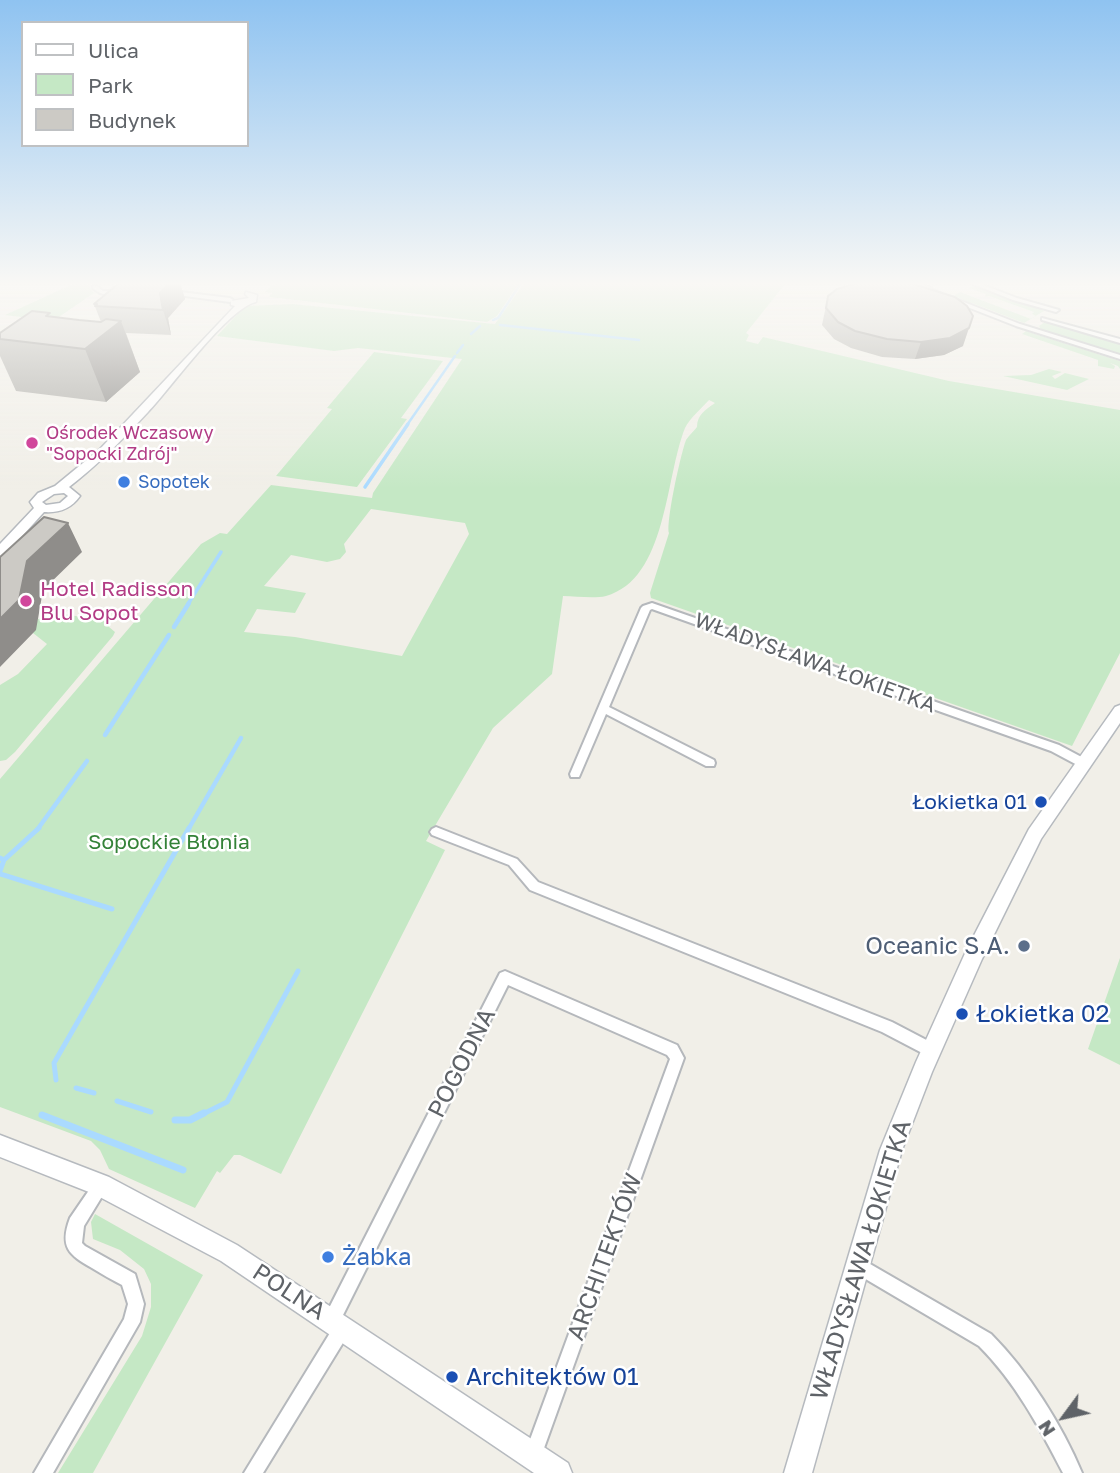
<!DOCTYPE html>
<html>
<head>
<meta charset="utf-8">
<style>
  body { margin:0 }
  #map { position:relative; width:1120px; height:1473px; overflow:hidden; background:#f1efe8; font-family:"Golos Text",sans-serif }
  canvas { display:block }
  .legend { position:absolute; left:21px; top:21px; width:228px; height:126px; box-sizing:border-box; background:#fff; border:2px solid #bfc1c3; margin:0; padding:9px 12px; list-style:none; font-size:21px; color:#5f6368 }
  .legend li { display:flex; align-items:center; gap:14px; height:35px }
  .legend b { width:35px; border:2px solid #bfc1c3 }
  .north { position:absolute; left:1029px; top:1382px; width:70px; height:70px; -webkit-text-stroke:5px #fff; paint-order:stroke; rotate:237deg; font-size:19px; font-weight:700; line-height:28px; text-align:center; color:#5f6368 }
  .north::after { content:''; display:block; margin:auto; width:24px; height:32px; background:#5f6368; clip-path:polygon(50% 0,100% 100%,50% 72%,0 100%) }
</style>
</head>
<body>
<div id="map">
<canvas width="1120" height="1473"></canvas>
<ul class="legend">
<li><b style="height:9px;background:#fff"></b>Ulica</li>
<li><b style="height:19px;background:#c5e8c5"></b>Park</li>
<li><b style="height:19px;background:#cccac5"></b>Budynek</li>
</ul>
<div class="north">N</div>
</div>
<script>
const context = document.querySelector('canvas').getContext('2d');
context.lineJoin = 'round';
function fillPath(path, color) { context.fillStyle = color; context.fill(path, 'evenodd'); }
function stroke(path, color, width, dash) { context.strokeStyle = color; context.lineWidth = width; context.lineCap = dash ? 'butt' : 'round'; context.setLineDash(dash || []); context.stroke(path); }
function drawText(font, color, halo, rows, align = 'center') {
  context.font = font + ' "Golos Text",sans-serif'; context.lineWidth = 5; context.setLineDash([]); context.textBaseline = 'middle'; context.strokeStyle = halo; context.fillStyle = color; for (const [text, x, y, turn = 0] of rows) {
    context.save(); context.translate(x, y); context.rotate((+turn || 0) * Math.PI / 180); context.textAlign = isNaN(turn) ? turn : align; if (halo) context.strokeText(text, 0, 0); context.fillText(text, 0, 0); context.restore();
  }
}
fillPath(new Path2D(`
  M75,283L87,284L94,293L53,321L5,315Z
  M274,283H519L497,316L487,322L269,297L272,293L265,292Z
  M524,283H786L746,333L749,335L746,341L758,344L763,337L949,381L1120,410V653L1072,746L651,598L650,593L669,533C666,521 681,453 686,440C689,435 694,431 697,427C697,415 705,410 715,403L709,400C702,408 690,418 685,428C665,478 667,579 606,596C593,599 576,596 563,596L552,674L493,728L426,841L445,850L281,1174L240,1155H234L220,1173L217,1171L195,1208L109,1169L100,1150L91,1141L0,1107V779L201,544L220,533L227,534L271,485L372,498L373,493L462,359L358,348L334,351L217,336L245,306L292,304L495,324ZM371,509L465,523L469,534L402,656L295,637L244,632L257,609L295,613L306,593L264,586L291,555L327,562L340,559L346,552L344,544Z
  M975,285L1039,307L1044,311L1024,323L972,303L968,304V302L954,296L960,292L1031,319L1036,316L1032,314L1034,312L989,296L985,297L986,294L969,288Z
  M1045,322L1120,342V356L1042,331L1039,326Z
  M1026,331L1120,361V369L1118,366L1110,363L1115,366L1114,369L1098,366V360L1022,334Z
  M374,352L443,361L401,418L407,419L357,487L276,476L332,409L327,408Z
  M1049,369L1062,372L1052,376L1055,379L1065,373L1089,379L1067,390L1003,376L1031,375Z
  M62,609L68,610L65,614L102,621L105,618L112,620L109,627L115,632L113,636L15,752L6,760L0,761V685L18,674L47,644L33,633L38,619L55,616Z
  M1120,958V1065L1088,1049Z
  M95,1214L203,1275L93,1473H58L142,1336L151,1307V1284L144,1269L120,1250L93,1239L91,1222Z`), '#c5e8c5');
stroke(new Path2D(`
  M493,320L498,318L521,283
  M500,325L639,340
  M471,334L480,326
  M457,353L463,345
  M407,425L455,356`), '#aadaff', 2.5);
stroke(new Path2D(`
  M365,487L408,424
  M188,604L221,552`), '#aadaff', 3.5);
stroke(new Path2D(`
  M174,627L189,603
  M105,735L169,635
  M37,830L87,761
  M188,830L241,738`), '#aadaff', 4.5);
stroke(new Path2D(`
  M0,858L4,860L0,871
  M4,860L39,828
  M0,874L112,909
  M56,1080L54,1063L189,828
  M76,1088L94,1093
  M117,1101L151,1112
  M201,1115L227,1102L298,971`), '#aadaff', 5);
stroke(new Path2D(`
  M42,1115L183,1170
  M175,1120H190L204,1113`), '#aadaff', 7);
const street = new Path2D(`
  M913,283H920L942,294L937,295Z
  M970,283H978L1017,298L1059,310L1056,312L1013,300Z
  M93,286H97L103,291H121L124,293C114,297 101,296 93,288Z
  M172,291L230,298L233,300L230,302L170,294L169,293Z
  M952,299H956L1020,324L1120,355V359L1016,326L952,301Z
  M1042,318L1120,339V343L1042,320Z
  M652,603L1059,745L1089,761L1090,764L1089,767H1081L1051,751L652,609L650,610L609,707L714,760L715,763L714,766H706L606,714L579,777H571L570,774L641,608L643,606Z
  M436,827L517,859L538,882L892,1022L936,1045L938,1050L936,1055L931,1057L926,1055L882,1032L530,890L509,865L432,835L430,832L432,829Z
  M505,971L677,1045L684,1058L539,1462L533,1465L527,1462L524,1456L670,1059L667,1055L508,985L341,1319L349,1321L351,1327L349,1333L263,1473H244L333,1328L326,1326L324,1320L326,1314L500,973Z
  M101,1177L106,1180L109,1185L84,1226L82,1243L85,1246L135,1274L144,1304L140,1322L53,1473H34L124,1319L128,1304L122,1285C112,1280 102,1274 92,1268C69,1255 59,1247 70,1218L96,1180Z
  M858,1257L991,1334C1028,1371 1062,1425 1082,1473H1063C1039,1427 1016,1383 979,1346L852,1271L850,1265L852,1259Z`);
const secondary = new Path2D(`
  M246,292L257,295L256,302C228,308 171,388 148,412C123,439 98,465 69,487L80,496C71,509 59,513 44,512L5,555L0,556V544L34,508L30,502L38,493L55,486L100,449L235,306L231,305V301L249,298L245,294ZM64,493L68,496L60,503L46,505L42,502L54,494Z
  M1120,705V723L1041,839L982,959L932,1072L902,1150L812,1473H784L880,1150L916,1062L967,949L1029,829L1115,707Z
  M0,1135L109,1177L237,1245L568,1463L572,1473H534L221,1261L94,1194L0,1157Z`);
stroke(street, '#b5b8bc', 4);
stroke(secondary, '#b6babf', 3);
fillPath(street, '#fff');
fillPath(secondary, '#fff');
fillPath(new Path2D(`
  M119,283H180L185,299L168,318L171,335L126,333L140,372L106,402L16,391L0,356V333L52,317L101,322L94,304Z
  M828,296L963,346L944,355L915,359L882,357L851,348L834,339L822,325Z`), '#afaea9');
fillPath(new Path2D(`
  M170,283H180L185,299L168,318L171,335L163,310L160,293Z
  M973,316L963,346L944,355L915,359L921,342Z
  M121,321L140,372L106,402L85,349Z
  M68,523L82,552L43,590L36,630L0,667V619L27,561Z`), '#8f8d8a');
const building = new Path2D(`
  M119,283H170L160,293L163,310L95,306L97,304H94Z
  M856,283H910L955,297L967,306L973,316L969,328L950,338L921,342L887,339L855,331L838,322L826,308L828,296L837,289Z
  M32,311L50,313L46,316L79,320L101,322L106,319L121,321L85,349L0,339V333Z
  M44,517L68,523L27,561L19,600L0,619V557Z`);
fillPath(building, '#cccac5');
stroke(building, '#8f8d8a', 2);
const sky = context.createLinearGradient(0, 0, 0, 489);
sky.addColorStop(0, '#8fc3f1');
sky.addColorStop(0.58, '#f9f8f5');
sky.addColorStop(1, '#f9f8f500');
context.fillStyle = sky;
context.fillRect(0, 0, 1120, 489);
for (const [x, y, r, color] of [
  [32,443,7,"#d1479c"],
  [124,482,7,"#3f7fe0"],
  [26,601,7,"#d1479c"],
  [1041,802,7,"#1a4fb4"],
  [1024,946,7,"#5c6f8a"],
  [962,1014,7,"#1a4fb4"],
  [328,1257,7,"#3f7fe0"],
  [452,1377,7,"#1a4fb4"]
]) { const dot = new Path2D(); dot.arc(x, y, r, 0, 2 * Math.PI); context.fillStyle = color; context.fill(dot); stroke(dot, '#fff', 2.5); }
drawText('18px', '#b23c85', '#fff', [
  ["Ośrodek Wczasowy",46,433],
  ["\"Sopocki Zdrój\"",46,454]
], 'left');
drawText('18px', '#366cbe', '#fff', [
  ["Sopotek",138,482]
], 'left');
drawText('21px', '#b23c85', '#fff', [
  ["Hotel Radisson",40,589],
  ["Blu Sopot",40,613]
], 'left');
drawText('21px', '#5f6368', '#fff', [
  ["WŁADYSŁAWA ŁOKIETKA",815,663,20]
]);
drawText('21px', '#164399', '#fff', [
  ["Łokietka 01",1027,802]
], 'right');
drawText('21px', '#348238', '#fff', [
  ["Sopockie Błonia",169,842]
]);
drawText('24px', '#4e5e75', '#fff', [
  ["Oceanic S.A.",1010,946]
], 'right');
drawText('24px', '#164399', '#fff', [
  ["Łokietka 02",976,1014],
  ["Architektów 01",466,1377]
], 'left');
drawText('24px', '#5f6368', '#fff', [
  ["POGODNA",462,1063,-63],
  ["ARCHITEKTÓW",605,1257,-70],
  ["WŁADYSŁAWA ŁOKIETKA",861,1260,-73],
  ["POLNA",289,1292,33]
]);
drawText('24px', '#366cbe', '#fff', [
  ["Żabka",342,1257]
], 'left');
</script>
</body>
</html>
